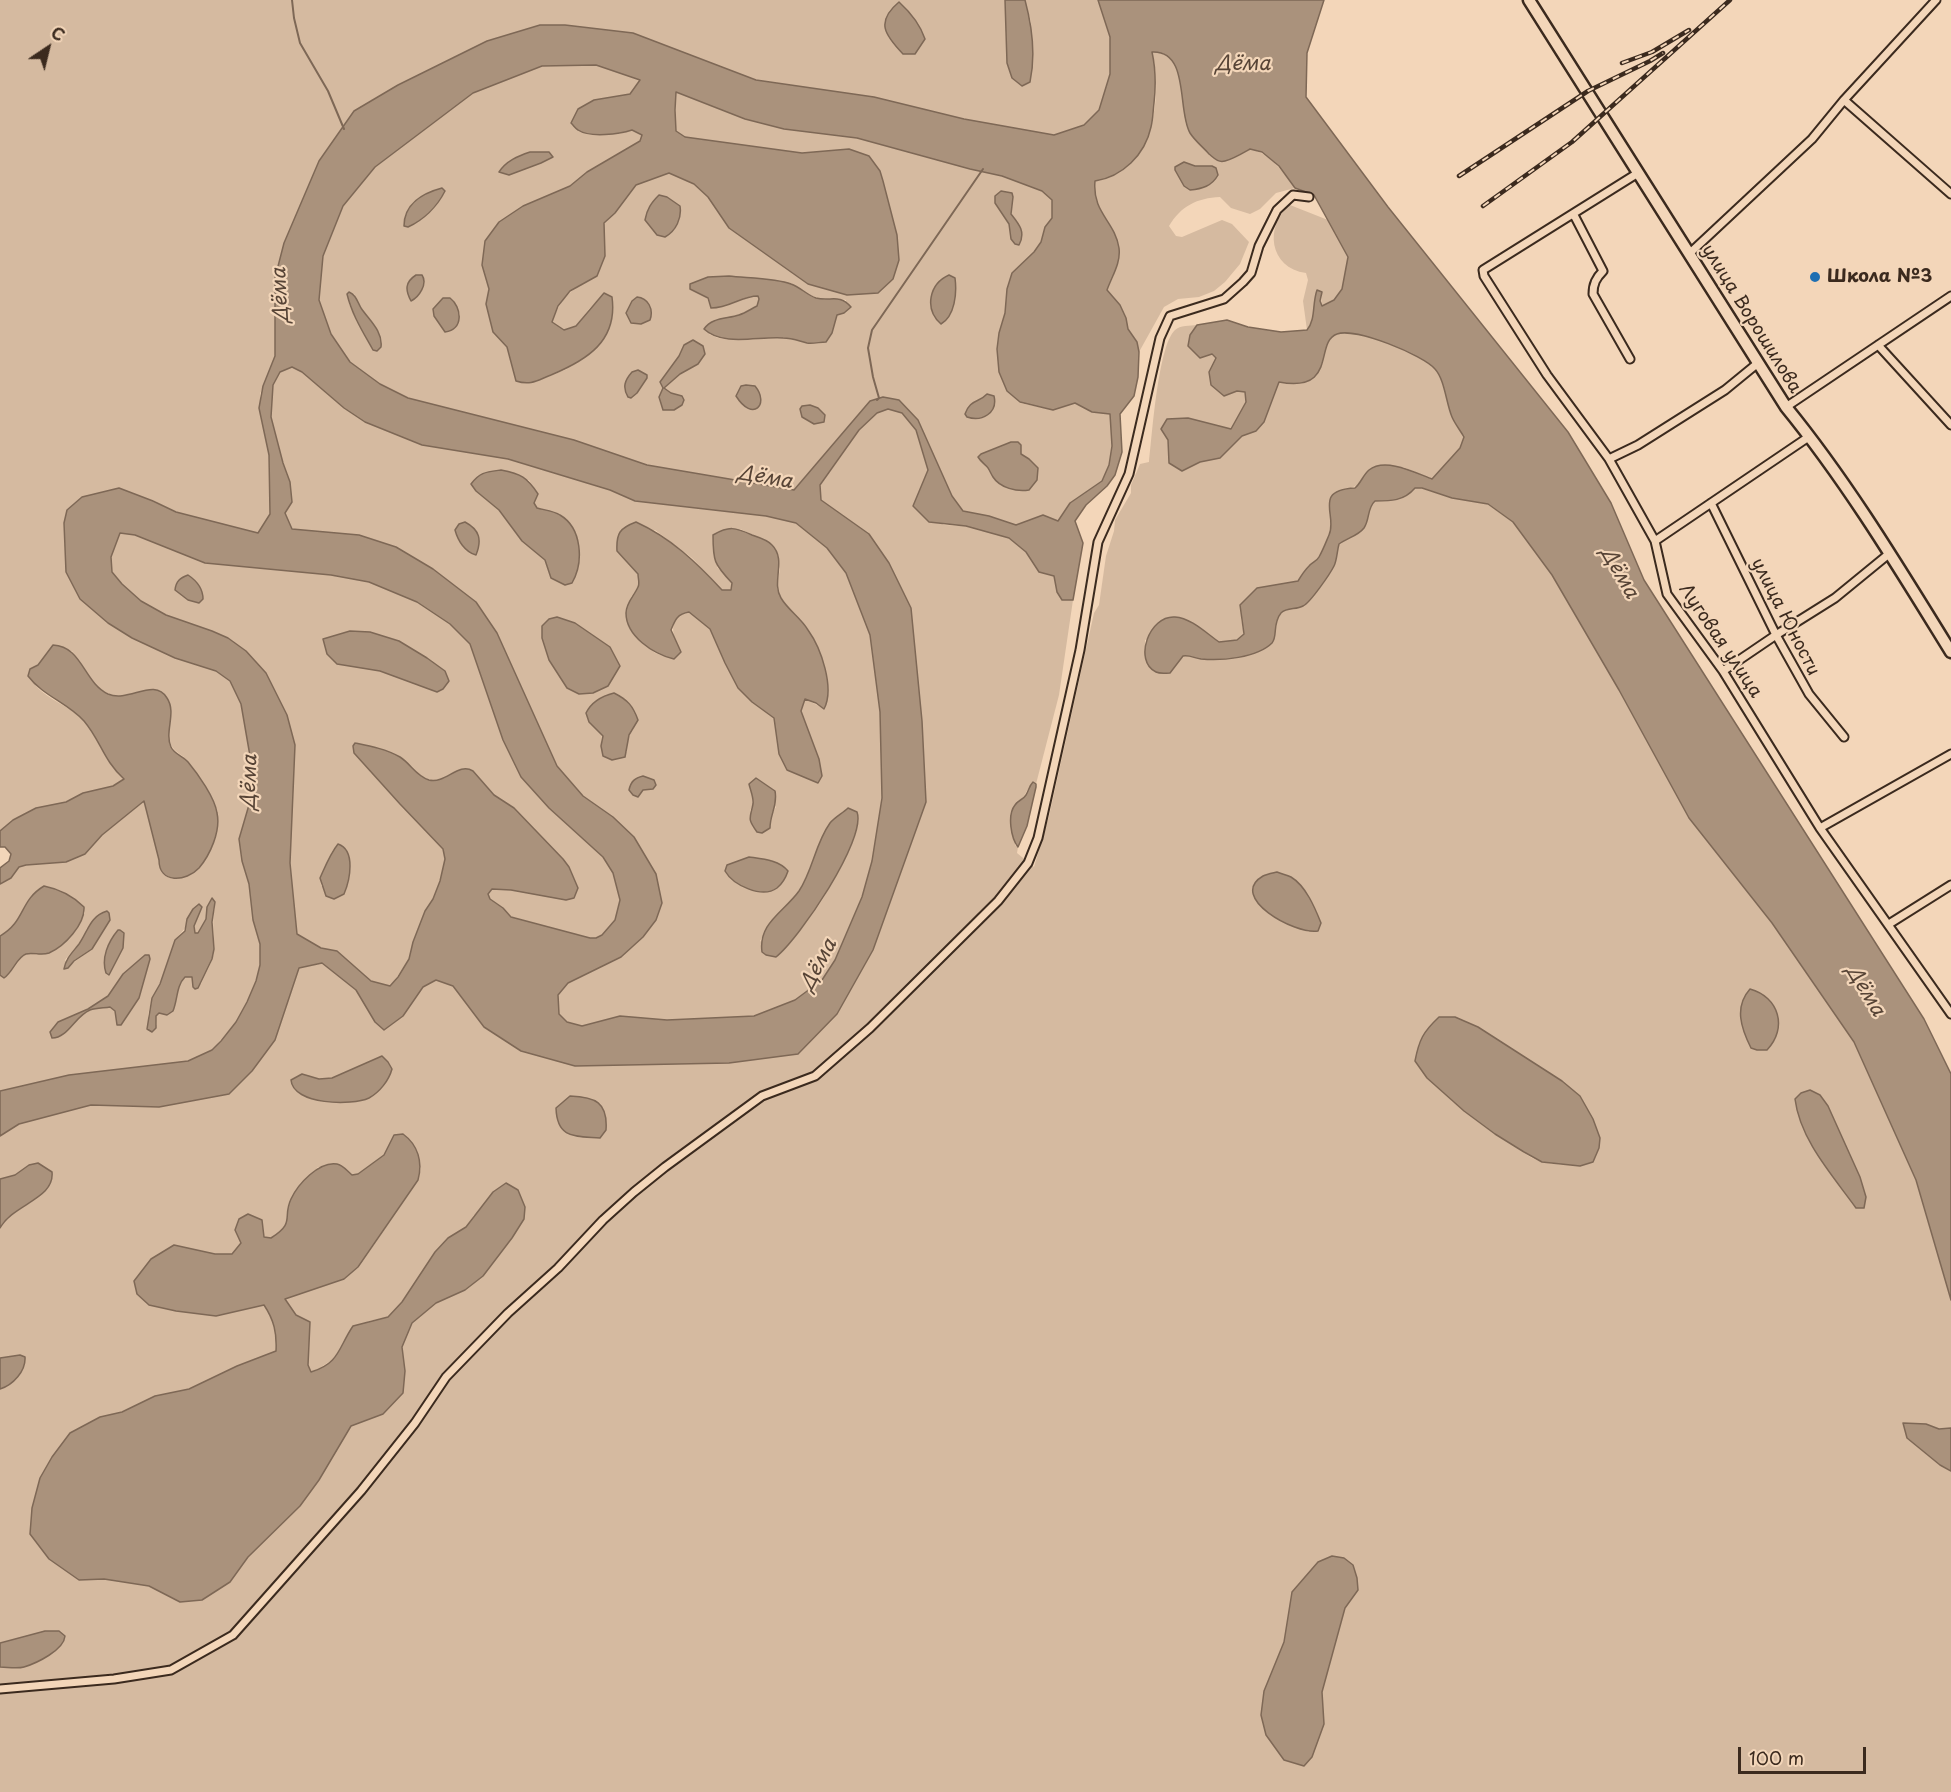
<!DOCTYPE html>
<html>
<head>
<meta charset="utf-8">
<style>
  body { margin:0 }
  #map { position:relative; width:1951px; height:1792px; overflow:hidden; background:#f3d6b9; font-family:"Playpen Sans",sans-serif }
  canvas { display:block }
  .north { position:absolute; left:18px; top:18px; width:60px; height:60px; -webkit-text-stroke:4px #f3d6b9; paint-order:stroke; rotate:35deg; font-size:16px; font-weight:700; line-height:24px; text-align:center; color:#3b2a1e }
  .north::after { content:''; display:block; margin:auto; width:21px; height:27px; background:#3b2a1e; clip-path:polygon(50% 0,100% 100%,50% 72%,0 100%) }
  .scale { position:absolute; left:1738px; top:1747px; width:128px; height:27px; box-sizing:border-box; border:3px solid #3b2a1e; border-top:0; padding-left:8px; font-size:18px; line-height:21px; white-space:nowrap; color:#3b2a1e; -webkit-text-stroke:4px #f3d6b9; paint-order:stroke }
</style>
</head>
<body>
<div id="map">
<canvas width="1951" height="1792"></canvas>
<div class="north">С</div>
<div class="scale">100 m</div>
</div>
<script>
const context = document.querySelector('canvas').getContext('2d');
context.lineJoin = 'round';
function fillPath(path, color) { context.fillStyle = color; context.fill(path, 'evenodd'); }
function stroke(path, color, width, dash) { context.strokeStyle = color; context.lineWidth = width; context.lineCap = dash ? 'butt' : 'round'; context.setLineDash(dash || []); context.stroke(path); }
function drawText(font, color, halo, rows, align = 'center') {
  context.font = font + ' "Playpen Sans",sans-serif'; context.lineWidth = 4.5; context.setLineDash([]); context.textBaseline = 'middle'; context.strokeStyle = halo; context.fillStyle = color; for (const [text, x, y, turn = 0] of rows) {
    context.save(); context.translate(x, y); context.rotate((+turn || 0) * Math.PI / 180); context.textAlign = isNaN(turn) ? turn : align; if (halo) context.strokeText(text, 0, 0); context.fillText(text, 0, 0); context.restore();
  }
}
fillPath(new Path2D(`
  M0,0H1005L1007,63L1031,22L1025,0H1098L1110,37V74L1099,110L1084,125L1054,135L964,119L874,97L756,80L633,33L565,25H540L487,41L398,85L354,111L284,243L275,278V356L260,394L261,418L269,455L270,514L258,533L176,512L153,500L64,523V543L108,623L132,638L175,658L216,671L230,681L241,704L250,756L251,798L239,839L242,861L249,884L253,920L260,944V965L256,981L247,1002L236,1022L212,1050L188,1061L69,1075L0,1091V975L4,978L9,974L23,956L27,953L37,955L70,937L85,913C78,897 61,889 44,886C27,897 28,904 19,920C15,927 7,931 0,936V884L11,878L19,867L26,865L66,862L85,854L102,835L145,801L159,860C159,872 165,879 178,879L184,757C162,744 169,731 171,709L125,696L112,695L98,689L72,651L44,658L38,665L30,669C32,674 33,682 36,686C49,700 69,706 82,719C101,738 102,761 125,779L113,786L83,793L66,802L36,808L13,820L0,831ZM207,907H215C211,922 215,936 214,951C213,963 205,973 201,984L192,977H185C178,984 176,995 176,1004L159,1012L156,1016L157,1025L147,1027L149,1024L148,1015L152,998L160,984L175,940L198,913L194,926L195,933H198L206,919ZM107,924L92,949L70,965L65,960L80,942L87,928ZM116,932L124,940C124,950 114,966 108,974C101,957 107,948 116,932Z
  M1152,52C1192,53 1176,109 1190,133C1195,141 1203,147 1209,154C1214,158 1218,163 1225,161C1234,159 1243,153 1251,149C1272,155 1282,171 1295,188L1276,193L1260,209L1250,214L1231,208L1220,197C1197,198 1181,206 1169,226L1176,236L1182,237L1222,220L1232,224L1249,242L1240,264L1225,282L1214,291L1199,297L1178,299L1164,307L1139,352L1137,342L1128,329L1126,318L1120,305L1107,290L1114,275L1112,228L1101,212L1094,195L1095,181C1152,175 1164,97 1152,52Z
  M596,65L641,80L630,94L616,97L619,134L632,130L643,135L640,141L587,172L570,186L523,206L482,265L489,289L486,304L493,332L507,347L516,381L535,382L567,369L604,294L589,309L576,326L564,330L552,322C563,294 571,290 597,276L604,238V224C612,216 632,187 638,184C647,179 659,178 669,173L694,184L708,197L729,228L808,284L849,149L802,153L685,137L676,131L675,119L676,92L745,119L784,129L857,138L970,169L1002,176L1042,191L1052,200V218L1045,227L1041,242L1034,252L1012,273L1007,289L1005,313L999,333L997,349L1020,403L1053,410L1075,403L1092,412L1110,414L1112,446L1109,465L1102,481L1070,503L1058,521L1026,522L1016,525L989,516L963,511L952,496L918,420L899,400L883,397L870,401L794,490L647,465L574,440L408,398L380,384L350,362L331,334L319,300L323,256L343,206L375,167L473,93L542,66ZM530,152H549L553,156L541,163L530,167ZM442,189L445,192C437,207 423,220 408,227L404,226C404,202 423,195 442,189ZM729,276L789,283L812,296L820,299L836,298L846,300L844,313L837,315L832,333L797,340L785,338L732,340L718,338L709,334L714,320L737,316L757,306L759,299L758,296C741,297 729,308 711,308L706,296L690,289L708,277ZM354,294L361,309L380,336L357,322L349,304ZM455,302L460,315L445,332L434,316ZM679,356L698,364L686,369L671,382L674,363ZM1011,442L1021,445V454L1037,480L1029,490C1000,492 994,476 978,457L981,454Z
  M1290,205L1328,220L1348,257L1342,289L1334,300L1325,306L1321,304L1322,292C1317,304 1314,322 1307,330L1303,301L1308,280L1306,273C1269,268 1264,226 1290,205Z
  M1197,325L1190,335L1216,359L1209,372L1237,391L1246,392L1247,401L1231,429L1188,418L1161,429L1168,440L1169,463L1182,471L1200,462L1220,458L1242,436L1256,431L1264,422L1279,382C1335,395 1315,341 1337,334C1355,327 1423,355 1435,369C1445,380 1446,403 1452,417C1455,424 1460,430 1464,437L1460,448L1432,479L1403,467L1363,477C1353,496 1339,483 1331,499C1326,509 1332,516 1331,526C1331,533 1321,556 1317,560C1315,562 1311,563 1309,565C1305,569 1303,577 1298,580C1297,581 1289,583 1289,583L1241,618L1244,635L1237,640L1219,642L1193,623L1145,640C1146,660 1147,674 1170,673L1183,656L1190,655L1199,659L1251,654L1272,643L1275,636L1274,625L1281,614L1287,609L1302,607L1331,570L1335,564L1339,543C1347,538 1358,536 1364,528C1370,519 1367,508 1374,501H1393L1415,488H1421L1452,498L1487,504L1513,522L1552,575L1619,690L1689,818L1772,923L1854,1042L1916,1180L1951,1300V1428L1939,1429L1926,1424L1907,1438L1940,1465L1951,1471V1792H0V1667C7,1667 17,1669 24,1667C37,1663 64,1650 65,1636L45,1631L0,1643V1228L11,1213L30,1203L49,1187L29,1165L15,1175L0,1179V1136L19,1124L91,1105L159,1107L275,1040L299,968L323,963L356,990L375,1022L403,1016L423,987L436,980L453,986L484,1027L521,1051L575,1066L837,1014L873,950L926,802L869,534L821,500L820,486L859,430L877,413L888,409L902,413L916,430L928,470L913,506L944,525L966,526L1009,538L1026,552L1039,572L1054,575L1057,592L1062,600H1073L1059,695L1036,784L1033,782C1026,789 1026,798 1016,802L1015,845L1018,847L1017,853L1034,867L1049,816L1094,613L1099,605L1106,556L1114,531L1115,520L1131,493V485L1140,464L1149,462C1152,437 1158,345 1175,330C1180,325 1190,326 1197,325ZM1310,902L1317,912L1309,932L1283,922L1261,907ZM1478,1027L1562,1081L1580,1096L1593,1119L1580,1166C1568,1164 1555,1165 1543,1162C1533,1160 1523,1152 1514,1146C1478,1123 1440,1096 1415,1061L1419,1044ZM394,1135L421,1168L418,1180L359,1267L344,1279L284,1299L296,1315L310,1322L308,1365L311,1372L318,1369L338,1356L347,1335L369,1321L388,1317L402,1302L435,1252L448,1238L466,1227L474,1215L512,1238L483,1276L465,1290L436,1303L412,1323L402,1346L405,1371L383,1414L351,1426L319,1480L248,1557L230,1582L180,1602L149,1586L104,1579L79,1580L100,1417L122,1412L155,1396L189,1389L237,1366L276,1351C277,1333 274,1320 264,1305L216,1316L174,1245L215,1254H232L241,1243L263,1229L264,1237L271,1239L284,1229L287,1221L290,1200L318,1167L352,1175L358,1174L384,1155ZM1358,1590L1345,1608L1322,1692L1324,1724L1266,1735L1261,1715L1264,1691L1284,1642Z
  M292,367L302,372L344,408L365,422L422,445L508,459L610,490L635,501L766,516L796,523L827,548L846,573L870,635L880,712L882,798L872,861L862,897L835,960L822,980L795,1000L754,1016L667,1020L620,1016L582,1026L567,1022L559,1014L558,995L568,983L643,937L613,817L583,796L557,766L497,633L359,535L292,529L285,513L288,475L283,463L271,417L273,385L280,372ZM529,480L538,494L534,504L537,508L576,533L579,560L551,578L545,560L522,541L499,510L476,491L471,484ZM740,529L772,544L780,569L777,584L780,597L808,629L823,708L805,699L801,711L819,759L818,783L787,770L779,754L774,718L738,688L725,663L710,629L689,612C673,615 672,624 674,638C675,645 673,653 673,659L655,653L629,628L631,597L639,586L638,573L617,551L655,530L692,558L722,590H731L732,582L717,567ZM557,617L575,623L610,647L593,693H579L567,688ZM614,694L626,699L634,728L626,742L627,752L601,746L605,695ZM749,784L776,807L772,814L770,828L750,811L754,802ZM831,822L857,830C845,852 836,875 824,897C812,917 796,935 781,953L760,941L774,918L799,892L815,858L822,837ZM749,857L772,861L778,887L771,891H758Z
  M120,533L135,535L205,563L331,575L369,582L417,602L450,624L470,644L503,740L521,777L549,808L603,857L613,873L619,890L620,900L615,920L602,935L596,938H590L512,917L503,908L490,899L488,894L492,889L511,890L578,887L569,867L563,859L514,808L494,795L473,771C458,762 445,785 427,779C416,775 409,766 401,758L400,804L443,849L445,859L440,881L433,899L425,911L413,942L409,959L390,987L371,982L337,951L321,948L297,934L290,863L228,638L212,631L166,615L141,601L122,584L112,572L111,557ZM350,631C389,633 414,648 445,671L437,692L380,671L337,664L323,639ZM332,852L349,863L348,885L321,886C319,873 328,864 332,852Z`), '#d5baa0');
const water = new Path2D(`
  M1005,0H1025C1032,26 1036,54 1030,82L1022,86L1012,78L1007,63Z
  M1098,0H1324L1307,53L1306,97L1388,207L1568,432L1611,503L1644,580L1924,1019L1951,1074V1300L1916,1180L1854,1042L1772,923L1689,818L1619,690L1552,575L1513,522L1488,504L1452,498L1422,488H1415C1404,501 1391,501 1375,501C1367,508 1370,519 1364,528C1358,536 1347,538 1339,544C1337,551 1337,560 1334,566C1330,574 1310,603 1303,606C1296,610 1287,607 1281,613C1272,624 1278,636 1272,643C1257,658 1221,661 1201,659C1194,658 1190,655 1183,656L1170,673C1165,673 1160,674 1156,672C1133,661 1149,615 1175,617C1191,618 1206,633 1219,642L1237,640L1244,634L1240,605L1257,588L1298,581C1301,576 1305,570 1309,566C1312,562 1317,561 1319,557C1323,550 1326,542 1329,535C1338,516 1312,490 1355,488C1361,483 1363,475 1369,470C1385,457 1416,473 1432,479L1460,448L1464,437C1460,430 1455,424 1452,417C1446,403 1445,380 1435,369C1423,355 1355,327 1337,334C1314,342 1338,393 1279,382L1264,422L1256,431L1242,436L1220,458L1200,462L1182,471L1169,463L1168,440L1161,429L1167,419L1188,418L1231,429L1246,402L1245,392L1237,391L1224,396L1211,385L1209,372L1216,358L1212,354L1200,358L1188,346L1190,335L1197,325L1227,320L1248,327L1281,332L1307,330C1316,319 1312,304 1317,290L1322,292L1320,301L1322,306L1334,300L1342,289L1348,257L1314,195L1295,188L1279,166L1262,152L1250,149C1243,153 1233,159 1225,161C1218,163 1214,158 1209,154C1203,147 1195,141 1190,133C1177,111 1190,50 1152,52C1156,70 1156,85 1154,103C1153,111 1153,119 1151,127C1145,155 1122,177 1095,181C1092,213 1115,221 1119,248C1121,263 1112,276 1107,290L1120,305L1126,318L1128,329L1137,342L1139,352L1138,377L1134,396L1120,414L1122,452L1115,475L1107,486L1086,505L1075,521L1083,543L1073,600H1062L1057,592L1054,576L1039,572L1026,552L1009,538L966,526L929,522L913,506L928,470L916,430L902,413L888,409L877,413L859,430L820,485L821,500L869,534L889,563L911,608L922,721L926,802L873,950L837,1014L798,1054L729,1063L575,1066L521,1051L484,1027L453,986L436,980L423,987L403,1016L384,1030L375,1022L356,990L322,963L299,968L275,1040L252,1071L229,1094L159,1107L91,1105L19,1124L0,1136V1091L69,1075L188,1061L212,1050L221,1041L236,1022L247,1002L256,981L260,965V944L253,920L249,884L242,861L239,839L251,798L250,756L241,704L230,681L216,671L175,658L132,638L108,623L80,599L66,572L64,523L67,510L82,497L119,488L153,501L176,512L258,533L270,514L269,455L259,408L263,386L275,356V278L284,243L319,161L354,111L398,85L487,41L540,25H565L633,33L756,80L874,97L964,119L1054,135L1084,125L1099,110L1110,74V37ZM596,65L640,80L630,94L594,100L578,109L571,123C574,126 576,129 578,130C590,138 620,134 632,130L642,135L640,141L587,172L570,186L523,206L499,222L485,241L482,265L489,289L486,304L493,332L507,347L516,381C531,386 538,380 551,375C587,360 618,341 612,297L604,293L576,326L564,330L552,322L558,306L570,291L597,276L605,256L604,223L615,213L636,185L669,173L694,184L708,197L729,228L808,284L847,295L878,293L893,279L899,260L897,235L883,181L880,171L869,156L849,149L802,153L685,137L676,131L675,110L676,92L745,119L784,129L857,138L970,169L1002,176L1042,191L1052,200V218L1045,227L1041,242L1034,252L1012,273L1007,289L1005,313L999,333L997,349L999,372L1007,391L1020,402L1053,410L1075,403L1092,412L1110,414L1112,446L1109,465L1102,481L1070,503L1058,521L1043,515L1016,525L989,516L963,511L952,496L918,420L899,400L883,397L870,401L794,490L647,465L574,440L408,398L380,384L350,362L331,334L319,300L323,256L343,206L375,167L473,93L542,66ZM292,367L302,372L344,408L365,422L422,445L508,459L610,490L635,501L766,516L796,523L827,548L846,573L870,635L880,712L882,798L872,861L862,897L835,960L822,980L795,1000L754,1016L667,1020L620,1016L582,1026L567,1022L559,1014L558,995L568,983L621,957L643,937L656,920L662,903L656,874L634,837L613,817L583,796L557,766L497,633L476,602L433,569L396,547L359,535L292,529L285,513L292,502L290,482L283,463L271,417L273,385L280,372ZM120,533L135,535L205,563L331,575L369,582L417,602L450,624L470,644L503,740L521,777L549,808L603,857L613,873L620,900L615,920L602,935L596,938H590L511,917L503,908L490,899L488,894L492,889L511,890L566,900L574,898L578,888L569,867L563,859L514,808L494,795L473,771C458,762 446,784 429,780C416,776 411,764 400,757C386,749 370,746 355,743L353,746L354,753L400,804L443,849L445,859L440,881L433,899L425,911L413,942L409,959L398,977L390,986L371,981L337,951L321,948L297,934L290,863L295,745L287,715L266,673L246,651L228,638L212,631L166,615L141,601L122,584L112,572L111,557Z
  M899,2C910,12 920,24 925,39L915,54H903C885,35 875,22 899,2Z
  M530,152H549L553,157L541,163L509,175L499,172C506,161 518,156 530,152Z
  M1184,162L1195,166H1212L1216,168L1218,175C1212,186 1202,189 1190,190L1184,186L1175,170V167Z
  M442,188L445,191C437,207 423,220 408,227L404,226C404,204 423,193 442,188Z
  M1001,191L1012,193L1013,197L1011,214C1019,224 1026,232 1019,245L1015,244L1011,239L1009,224L995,203V196Z
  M659,195L667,197L680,206C682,218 676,231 665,237L657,235L645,220C647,209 651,203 659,195Z
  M416,275H422C428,284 419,297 411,301C405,290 405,282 416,275Z
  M949,275L955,278C957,293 955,316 941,324C924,309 929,284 949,275Z
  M729,276C746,278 776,278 791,284C800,287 807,295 816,298C830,302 839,293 851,307L844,313L837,315L832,333L826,342C820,342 813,344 807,343C799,341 792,338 783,338C759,336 723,347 704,329C712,317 727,319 739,315C745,313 751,309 757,306L759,299L758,296C741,296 730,308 711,308L708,298L690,289V284L708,277Z
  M349,292C356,295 357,301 361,308C369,320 383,331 381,347L377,351L373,350C363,332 352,315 347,294Z
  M637,297C648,298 654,309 650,320L641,324L631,323L626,313L632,301Z
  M443,298H450C462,307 464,330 445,332L434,316L433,309Z
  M693,340L703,346L705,354L698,364L680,374L664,388L671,393L682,396L684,400L682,405L674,410H663L659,397L663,388L660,382L679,356L684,345Z
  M638,370L647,375V378L637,393L631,398L628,397C622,387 625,380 632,372Z
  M746,385L755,386C770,404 753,423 736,396L741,386Z
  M987,394L994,396C998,413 982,422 967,417L965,414C970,399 979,403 987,394Z
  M810,405L818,408L825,415L824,422L814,424L802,417L800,409L802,406Z
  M1011,442H1018L1021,445V454L1029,459L1038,468L1037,480L1029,490C1017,492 1000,488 993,477C991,474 990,471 988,468C985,464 981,462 978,457L981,454Z
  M501,470C521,474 527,477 538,494L534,503L537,508C544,510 554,511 560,515C582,528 584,562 572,583L565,585L551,578L545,560L522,541L499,510L476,491L471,484C480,472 486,472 501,470Z
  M465,522C480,530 482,540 476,555C465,552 458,541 455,530L459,524Z
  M636,522C671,538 696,562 722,590H731L732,583C714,564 713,561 713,535C729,526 735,527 752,535C758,537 768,540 772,545C787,560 771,582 781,598C788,610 801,618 808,630C821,648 835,688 824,709L816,703L805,699L801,711L819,759L822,776L818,783L787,770L779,754L774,718L752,702L738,688L725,663L710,629L689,612C677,614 675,620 671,630L681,652L674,659C653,654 626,636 626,613C626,603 634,596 638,587C640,584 638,578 638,574L617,551C616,533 620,528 636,522Z
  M188,575C197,581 203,589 203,599L199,603L188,600L175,590C176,581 180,578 188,575Z
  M557,617L575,623L610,647L620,666L608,686L593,693L579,694L567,688L549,660L542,638V626L549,619Z
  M350,631L370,632L399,641L427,658L445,671L449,681L443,689L437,692L380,671L337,664L327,654L323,639Z
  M53,645C82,646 84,683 108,694C129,703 154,677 167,698C177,713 164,732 171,747C174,754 183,756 188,762C198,774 215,798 217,813C221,831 210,855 199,868C186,882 159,884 159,860L144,801L102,835L85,854L66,862L26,865L19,867L11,878L0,884V868L9,861L11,854L5,847H0V831L13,820L36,808L66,802L83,793L113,786L124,779C103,760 101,741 84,721C68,703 43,696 28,676L30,669L38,665Z
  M614,693C628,700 633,706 638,720L629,735L625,757L612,760L603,756L601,746L603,736L589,722L586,713C592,701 602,696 614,693Z
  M643,776L654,780L656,785L653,789L643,790L638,797L633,795L629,790C631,781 635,778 643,776Z
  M756,778L775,791C778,805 770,814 770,828L762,833L757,832C747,818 750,819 753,804C754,798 750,789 749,784Z
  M1033,782L1036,784V787L1027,826L1018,847C1011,838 1007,815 1015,805C1018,800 1023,800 1026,795C1029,790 1029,786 1033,782Z
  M848,808L857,812C867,839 799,939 776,957L766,955L762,952C758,923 784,912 799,891C813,870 815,844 830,823C835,817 843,813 848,808Z
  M338,844C356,850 350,880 344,894L334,899L326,896L320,878C325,867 330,854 338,844Z
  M749,857C763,859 779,860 788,871C786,877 782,884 777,888C762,899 733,885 725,871L727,865Z
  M1277,872C1282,874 1287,875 1291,877C1306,886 1315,908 1321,923L1318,931C1295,935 1227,897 1263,876C1267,874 1273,873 1277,872Z
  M44,886C59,889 73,896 84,907C85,924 65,946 49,953C41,956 33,952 26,954C17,957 13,972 4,978L0,975V936C26,921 19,901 44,886Z
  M212,898L215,902L212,922L214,949L212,959L198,988L195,989L193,987L192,977H185C176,986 178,999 173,1011L167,1015L159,1013L156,1016V1028L152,1032L147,1029L152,998L160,984L175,940L185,931L187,919L193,909L199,904L202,907L194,926L195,933H198L206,919L207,907Z
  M107,911L109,913L110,920L92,949L74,961L68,968L64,969C66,958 72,953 79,944C88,931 90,916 107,911Z
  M118,930H120L124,933L123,948L109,975L106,973C101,958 108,942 118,930Z
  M145,955H149L150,959L139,998L121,1025H117L115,1011L110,1007C104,1008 96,1008 90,1010C75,1016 68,1038 52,1038L50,1032L58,1022L88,1009L108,996L123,974Z
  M1750,989C1779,997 1788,1028 1767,1050H1757L1751,1048C1741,1028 1734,1007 1750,989Z
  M1439,1017H1455L1478,1027L1562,1081L1580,1096L1593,1119L1600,1138L1599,1148L1593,1162L1580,1166L1542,1162L1524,1152L1495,1134L1464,1111L1427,1078L1415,1061C1419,1040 1423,1032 1439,1017Z
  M382,1056L388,1062L392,1069C389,1080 380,1092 369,1098C352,1106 293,1105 291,1080L302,1074L319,1079L332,1078Z
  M1810,1090L1820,1095L1828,1106L1860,1177L1866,1197L1864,1208H1856C1833,1176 1800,1140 1795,1099L1801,1093Z
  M570,1096C595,1097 608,1102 606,1130L600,1138C575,1136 557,1139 556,1108Z
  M403,1134C418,1145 423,1162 418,1180L358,1267L344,1279L285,1299L296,1315L310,1322L308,1365L311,1372C340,1363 338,1348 353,1326L388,1317L402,1302L435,1252L448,1238L466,1227L493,1192L506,1183L518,1190L525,1207L524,1219L512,1238L483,1276L465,1290L436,1303L412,1323L402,1347L405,1371L403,1393L383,1414L351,1426L319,1480L300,1506L248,1557L230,1582L202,1600L180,1602L149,1586L104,1579L79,1580L49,1559L30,1534L32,1508L40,1478L52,1457L70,1433L100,1417L122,1412L155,1396L189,1389L237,1366L276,1351C277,1333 274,1320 264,1305L216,1316L176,1311L149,1305L137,1294L134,1281L151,1259L174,1245L215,1254H232L241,1243L235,1230L239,1219L248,1214L262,1220L264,1237L271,1238C296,1222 282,1218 291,1199C298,1184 319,1161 337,1164C343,1165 347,1171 352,1175L358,1174L384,1155L394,1135Z
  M38,1163L52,1172C55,1199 13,1204 0,1228V1179L15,1175L29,1165Z
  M20,1355L25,1357C26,1371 13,1385 0,1389V1358Z
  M1903,1423L1926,1424L1939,1429L1951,1428V1471L1940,1465L1907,1438Z
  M1332,1556L1344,1558L1353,1565L1357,1578L1358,1590L1345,1608L1322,1692L1324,1724L1312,1757L1304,1766L1284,1760L1266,1735L1261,1715L1264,1691L1284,1642L1292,1592L1318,1562Z
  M45,1631H59L65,1636C64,1650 37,1663 24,1667C17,1669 7,1667 0,1667V1643Z`);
fillPath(water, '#aa927c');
stroke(water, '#7e6856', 1.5);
stroke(new Path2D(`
  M292,0L294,18L300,43L328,91L344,129
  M877,400L879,398L873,377L868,348L872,330L983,169`), '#7e6856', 2);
const street = new Path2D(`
  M1844,100L1951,194
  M1638,173L1483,270L1484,276L1547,375L1609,459L1655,541L1667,594L1723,671L1820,828L1951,1014
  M1574,215L1603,271C1596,278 1593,284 1593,294L1630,359
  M1690,253L1812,139L1844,100L1936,0
  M1878,345L1951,425
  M1786,407L1951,296
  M1609,459L1638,445L1725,390L1758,363
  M1711,503L1776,635L1809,694L1844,737
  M1655,541L1810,436
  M1723,671L1776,635L1835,598L1890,553
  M1820,828L1951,754
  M1889,924L1951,885
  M0,1689L114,1679L171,1670L233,1635L361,1491L415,1423L446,1377L508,1313L558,1268L603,1220L634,1192L665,1167L762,1096L815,1076L870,1028L998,901L1028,863L1038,838L1080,650L1098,542L1129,474L1160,338L1170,316L1224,299L1243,282L1251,273L1259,246L1277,210L1293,195L1309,197`);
const secondary = new Path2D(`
  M1529,0L1786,407C1848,483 1899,568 1951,652`);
stroke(street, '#3b2a1e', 11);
stroke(secondary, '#3b2a1e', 15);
stroke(street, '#f3d6b9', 7);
stroke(secondary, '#f3d6b9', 10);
const rail = new Path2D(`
  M1622,63L1652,52L1689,30
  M1459,176L1588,91L1650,61L1663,53
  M1483,206L1572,142L1730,0`);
stroke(rail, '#3b2a1e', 4.5);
stroke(rail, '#f3d6b9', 2, [7]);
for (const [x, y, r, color] of [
  [1815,277,6,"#1f6fb2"]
]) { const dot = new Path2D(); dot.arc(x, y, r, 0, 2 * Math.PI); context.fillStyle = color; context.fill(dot); stroke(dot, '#f3d6b9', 2); }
drawText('bold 18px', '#3b2a1e', '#f3d6b9', [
  ["Школа №3",1827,277]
], 'left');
drawText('18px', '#3b2a1e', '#f3d6b9', [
  ["улица Ворошилова",1751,319,58],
  ["улица Юности",1785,617,63],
  ["Луговая улица",1720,641,56]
]);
drawText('italic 20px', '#574436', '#f3d6b9', [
  ["Дёма",1243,64],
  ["Дёма",281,295,-93],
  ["Дёма",765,478,10],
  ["Дёма",1619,573,60],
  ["Дёма",250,782,-88],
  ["Дёма",819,965,-62],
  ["Дёма",1865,991,59]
]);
</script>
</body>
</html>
